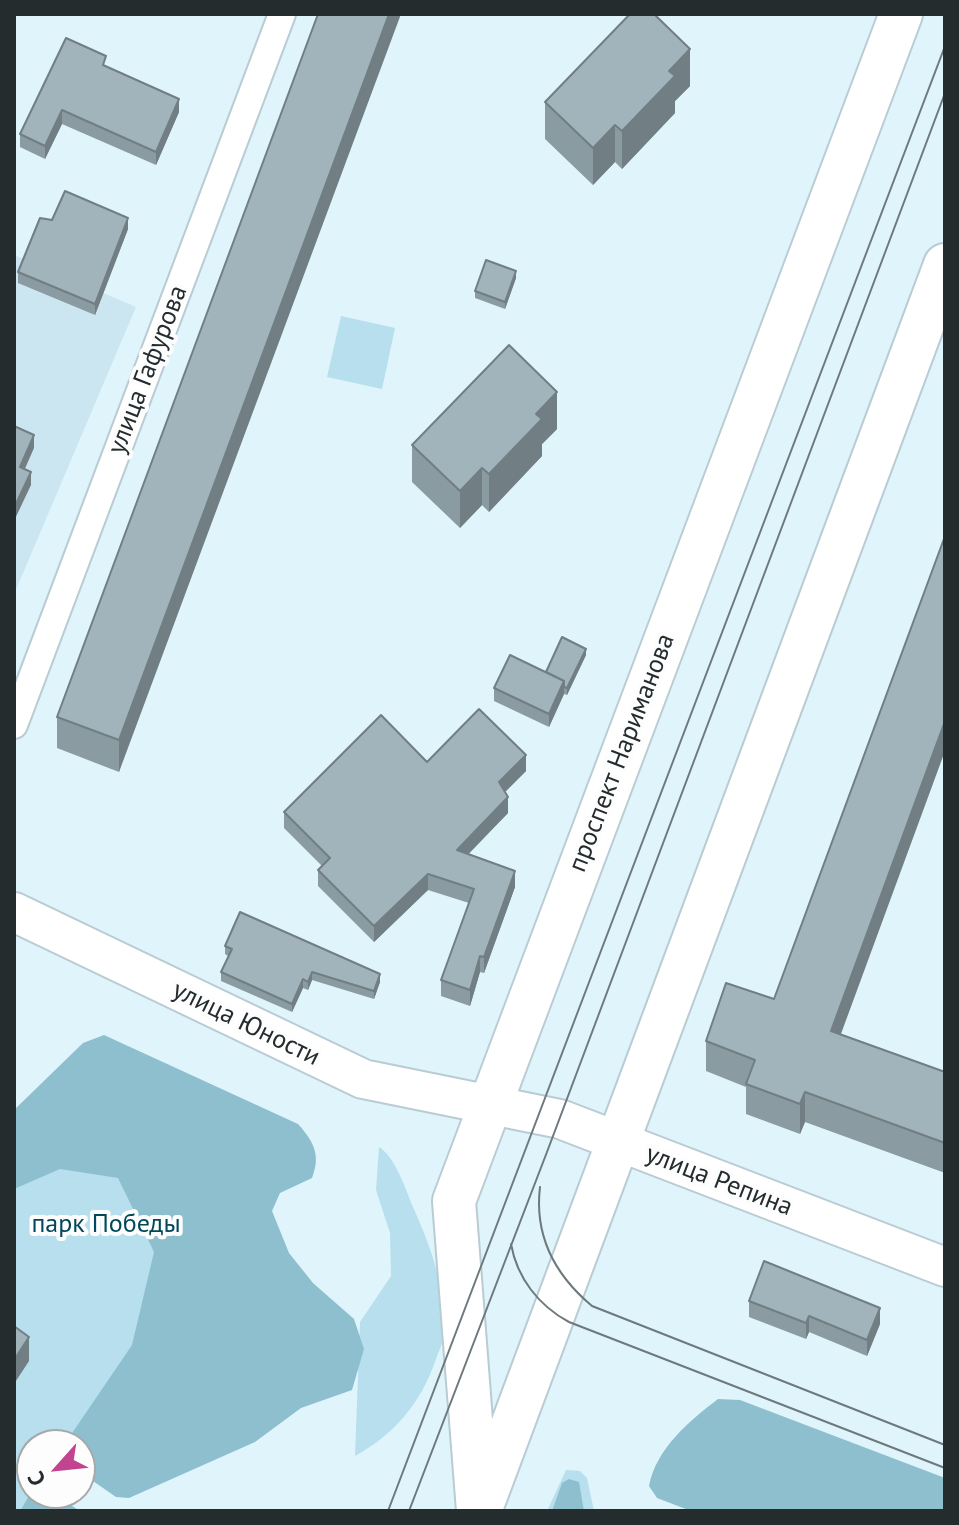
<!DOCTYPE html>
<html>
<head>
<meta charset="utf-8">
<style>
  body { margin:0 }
  #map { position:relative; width:959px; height:1525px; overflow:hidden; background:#e0f4fb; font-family:"PT Sans",sans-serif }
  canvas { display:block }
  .frame { position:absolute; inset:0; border:16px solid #242c2e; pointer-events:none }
  .north { position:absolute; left:16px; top:1429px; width:80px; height:80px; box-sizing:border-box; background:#fdfdfd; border:2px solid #a6a9aa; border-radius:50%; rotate:243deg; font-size:22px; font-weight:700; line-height:32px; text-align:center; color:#242c2e }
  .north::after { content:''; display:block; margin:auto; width:28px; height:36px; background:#c24491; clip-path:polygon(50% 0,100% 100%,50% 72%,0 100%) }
</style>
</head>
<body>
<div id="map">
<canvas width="959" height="1525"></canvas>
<div class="frame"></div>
<div class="north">С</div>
</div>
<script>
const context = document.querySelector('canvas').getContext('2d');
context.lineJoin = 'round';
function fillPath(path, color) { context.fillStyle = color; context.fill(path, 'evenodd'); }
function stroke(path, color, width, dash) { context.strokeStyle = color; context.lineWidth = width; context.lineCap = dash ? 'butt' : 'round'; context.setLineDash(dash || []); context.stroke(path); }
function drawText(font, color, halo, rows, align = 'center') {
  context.font = font + ' "PT Sans",sans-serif'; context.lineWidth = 8; context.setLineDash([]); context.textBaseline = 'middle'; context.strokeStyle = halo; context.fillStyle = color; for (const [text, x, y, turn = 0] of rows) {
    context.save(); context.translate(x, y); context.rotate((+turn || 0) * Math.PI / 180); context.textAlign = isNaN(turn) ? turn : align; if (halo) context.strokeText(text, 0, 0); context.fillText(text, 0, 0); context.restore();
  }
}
fillPath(new Path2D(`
  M14,255L136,307L15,592H14Z`), '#cbe6f0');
fillPath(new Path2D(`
  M341,316L395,328L382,389L327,377Z
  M14,1117L232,1187L80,1445H32V1493H64L54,1511H14Z
  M379,1147C395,1157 405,1187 412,1205C430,1244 445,1286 445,1330C445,1339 439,1350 436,1359C421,1403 395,1434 355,1456L360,1322L391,1276L390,1233L376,1190Z
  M566,1470L580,1471L587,1478L594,1511H547Z`), '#b7dfed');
fillPath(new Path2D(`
  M104,1035L298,1124C314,1142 321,1155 312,1178L280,1193L272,1211L289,1253L313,1283L354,1319L364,1349L352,1390L301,1408L255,1442L129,1498L116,1497L80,1472V1445H64L132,1345L154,1252L118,1178L60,1169L14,1189V1110L83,1043Z
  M718,1399L740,1400L945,1478V1511H691L657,1498L649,1486C656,1449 689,1421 718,1399Z
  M569,1479L579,1482L584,1511H552L562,1483Z
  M32,1491L52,1493L80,1511H20Z`), '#8ebfcf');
const street = new Path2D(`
  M14,725L282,14`);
const secondary = new Path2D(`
  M14,912L363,1079L560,1119L945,1267`);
const primary = new Path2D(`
  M482,1506L945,265
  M478,1511L454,1201L901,14`);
stroke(street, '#b9ccd3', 30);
stroke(secondary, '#b9ccd3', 42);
stroke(primary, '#b9ccd3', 46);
stroke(street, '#fff', 26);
stroke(secondary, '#fff', 38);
stroke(primary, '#fff', 42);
stroke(new Path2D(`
  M540,1187C534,1237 555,1275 592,1306L945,1445
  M511,1244C517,1278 539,1306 569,1322L945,1468
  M388,1511L945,46
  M409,1511L547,1152L945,93`), '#6d797d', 2);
fillPath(new Path2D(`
  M318,14L119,772L57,748V717Z
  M106,66L179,112L156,165L62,124L45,159L20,147V134Z
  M690,86L675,101V113L622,169L615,162L593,185L545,139V102Z
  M128,229L95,315L18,283V272Z
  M516,278L505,309L475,298V291Z
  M557,429L542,444V456L489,512L482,505L460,528L412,482V445Z
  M586,655L567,695L564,694L549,727L494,701V688L546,672Z
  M427,762L526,771L505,792L508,813L468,854L515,887L484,973L480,972L470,1006L441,996V980L469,903L428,890L374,942L318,886V870L322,866L284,828V812Z
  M225,946L380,982L374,999L312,980L308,990L303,988L292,1012L221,981V972L228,956L225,954Z
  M841,1035L945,1072V1173L805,1122L800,1134L746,1114V1087L706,1071V1041Z
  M749,1301L880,1324L867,1356L809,1332L806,1339L749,1317Z`), '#8a9ba1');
fillPath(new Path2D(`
  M389,14H401L119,772V740Z
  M690,49V86L675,101V113L622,169V131L669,71Z
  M179,99V112L156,165V152Z
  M62,110V124L45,159V146Z
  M615,125V162L593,185V148Z
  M128,218V229L95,315V304Z
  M516,271V278L505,309V302Z
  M557,392V429L542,444V456L489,512V474L536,414Z
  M34,435V448L20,480V467Z
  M482,468V505L460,528V491Z
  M31,472V485L14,521V508Z
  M586,649V655L567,695V688Z
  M564,681V694L549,727V714Z
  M945,721V751L831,1061V1031Z
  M526,755V771L499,798V782Z
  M508,797V813L457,866V850Z
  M515,871V887L484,973V957Z
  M428,874V890L374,942V926Z
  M480,956V972L470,1006V990Z
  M312,972V980L308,990V982Z
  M380,974V982L374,999V991Z
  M303,979V988L292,1012V1004Z
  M805,1092V1122L800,1134V1104Z
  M880,1308V1324L867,1356V1340Z
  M809,1316V1332L806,1339V1323Z
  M29,1337V1361L14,1384V1360Z`), '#717e83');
const building = new Path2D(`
  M318,14H389L119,740L57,717Z
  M630,14H654L690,49L669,71L675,76L622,131L615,125L593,148L545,102Z
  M66,38L106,56L103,65L179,99L156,152L62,110L45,146L20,134Z
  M65,191L128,218L95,304L18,272L40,218L52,220Z
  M486,260L516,271L505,302L475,291Z
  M509,345L557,392L536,414L542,419L489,474L482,468L460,491L412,445Z
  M14,426L34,435L20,467L31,472L14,508Z
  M945,536V721L831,1031L945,1072V1143L805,1092L800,1104L746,1084L755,1060L706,1041L726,983L774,999Z
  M562,637L586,649L567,688L564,687V681L546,672Z
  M510,655L564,681L549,714L494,688Z
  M479,709L526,755L499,782L508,797L457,850L515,871L484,957L480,956L470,990L441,980L474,889L428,874L374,926L318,870L330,858L284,812L381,715L427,762Z
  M240,912L380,974L374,991L312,972L308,982L303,979L292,1004L221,972L232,949L225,946Z
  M764,1261L880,1308L867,1340L809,1316L806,1323L749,1301Z
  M14,1326L29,1337L14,1360Z`);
fillPath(building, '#a1b4bb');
stroke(building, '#717e83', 2);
drawText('26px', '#242c2e', '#fdfdfd', [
  ["улица Гафурова",148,370,-69],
  ["проспект Нариманова",622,753,-69],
  ["улица Юности",246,1024,26],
  ["улица Репина",719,1181,21]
]);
drawText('26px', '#00485a', '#fdfdfd', [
  ["парк Победы",106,1225]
]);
</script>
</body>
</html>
